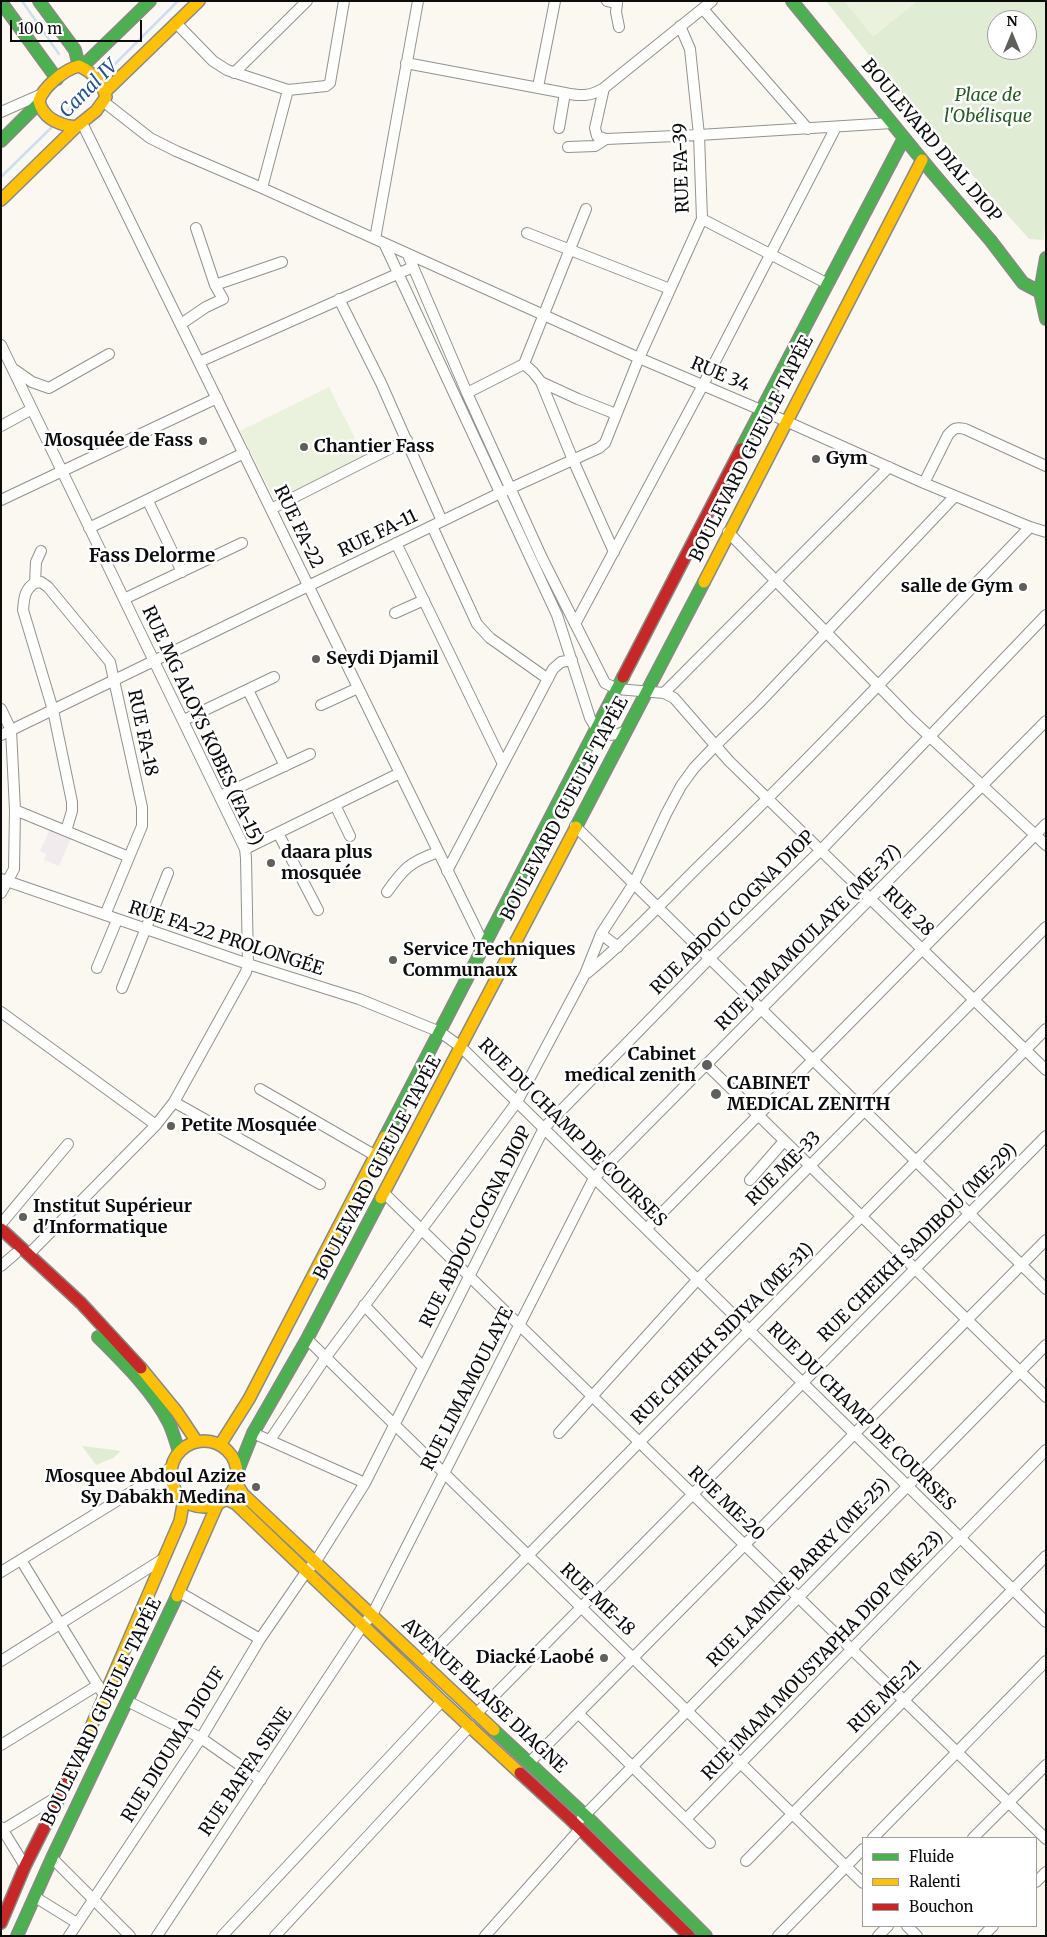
<!DOCTYPE html>
<html>
<head>
<meta charset="utf-8">
<style>
  body { margin:0 }
  #map { position:relative; width:1047px; height:1937px; overflow:hidden; background:#faf8f0; font-family:Merriweather,serif }
  canvas { display:block }
  .frame { position:absolute; inset:0; border:2px solid #0c0c0c; pointer-events:none }
  .legend { position:absolute; left:862px; top:1837px; width:175px; height:90px; box-sizing:border-box; background:#fff; border:1px solid #9e9e9e; margin:0; padding:6px 9px; list-style:none; font-size:15px; color:#0c0c0c }
  .legend li { display:flex; align-items:center; gap:10px; height:25px }
  .legend b { width:25px; border:1px solid #9e9e9e }
  .north { position:absolute; left:987px; top:10px; width:50px; height:50px; box-sizing:border-box; background:#fff; border:1px solid #9e9e9e; border-radius:50%; rotate:0deg; font-size:14px; font-weight:700; line-height:20px; text-align:center; color:#0c0c0c }
  .north::after { content:''; display:block; margin:auto; width:18px; height:22px; background:#5f5f5c; clip-path:polygon(50% 0,100% 100%,50% 72%,0 100%) }
  .scale { position:absolute; left:10px; top:20px; width:132px; height:22px; box-sizing:border-box; border:2px solid #0c0c0c; border-top:0; padding-left:6px; font-size:15px; line-height:18px; white-space:nowrap; color:#0c0c0c; -webkit-text-stroke:4px #fff; paint-order:stroke }
</style>
</head>
<body>
<div id="map">
<canvas width="1047" height="1937"></canvas>
<div class="frame"></div>
<ul class="legend">
<li><b style="height:6px;background:#4caf50"></b>Fluide</li>
<li><b style="height:6px;background:#ffc107"></b>Ralenti</li>
<li><b style="height:6px;background:#c62828"></b>Bouchon</li>
</ul>
<div class="north">N</div>
<div class="scale">100 m</div>
</div>
<script>
const context = document.querySelector('canvas').getContext('2d');
context.lineJoin = 'round';
function fillPath(path, color) { context.fillStyle = color; context.fill(path, 'evenodd'); }
function stroke(path, color, width, dash) { context.strokeStyle = color; context.lineWidth = width; context.lineCap = dash ? 'butt' : 'round'; context.setLineDash(dash || []); context.stroke(path); }
function drawText(font, color, halo, rows, align = 'center') {
  context.font = font + ' Merriweather,serif'; context.lineWidth = 5; context.setLineDash([]); context.textBaseline = 'middle'; context.strokeStyle = halo; context.fillStyle = color; for (const [text, x, y, turn = 0] of rows) {
    context.save(); context.translate(x, y); context.rotate((+turn || 0) * Math.PI / 180); context.textAlign = isNaN(turn) ? turn : align; if (halo) context.strokeText(text, 0, 0); context.fillText(text, 0, 0); context.restore();
  }
}
fillPath(new Path2D(`
  M50,829L71,838L59,866L44,860L46,854L40,851Z`), '#f1ebed');
fillPath(new Path2D(`
  M826,1H1046V210L1044,240L1029,239L897,90ZM997,20H1027V50H997Z
  M82,1446L121,1451L113,1458L96,1465Z`), '#e0ecd3');
fillPath(new Path2D(`
  M844,1H916L917,2L873,37Z
  M329,387L365,458L276,502L240,431Z`), '#eaf1dc');
stroke(new Path2D(`
  M22,1L59,54
  M101,78L178,1
  M60,118L93,85
  M1,177L53,126`), '#ccdeef', 2.5);
const street = new Path2D(`
  M607,1L617,3L616,12L619,27
  M703,9L808,129
  M177,24L213,61L227,70L288,90L326,86L330,83L344,1
  M406,63L565,93C580,96 590,97 604,88L712,1
  M234,73L307,1
  M538,87L555,1
  M604,88L595,128L597,136L606,139L699,135L892,123
  M104,102L150,138L176,151L262,188L639,358L761,410L924,483L1030,527L1046,532
  M1,112L42,94
  M82,123L484,945
  M559,128L565,93
  M568,147L595,146L606,139
  M262,188L288,90
  M702,219L828,284
  M527,233L670,289
  M375,239L418,1
  M384,243L557,615L590,718C599,735 607,739 626,731
  M408,255L467,393L542,558L605,683L617,689L664,693L674,698L729,761L1046,1070
  M215,285L282,262
  M339,299L381,383L442,521
  M181,324L206,307L223,299L215,285L196,228
  M1,345L245,849L246,858L248,964L246,972L174,1102L156,1125L29,1254
  M199,362L413,267
  M524,364L533,372L541,382L573,460L614,552
  M15,370L32,382L49,388L109,354
  M541,382L578,399L616,414
  M467,393L524,364L586,209
  M1,426L32,409
  M924,483L948,435C954,428 956,427 965,429L1046,466
  M1,500L217,398
  M148,501L182,572
  M271,509L407,440
  M432,526L477,624L490,638L548,679
  M89,528L244,453
  M728,532L911,719L1046,845
  M396,543L503,764
  M35,583L41,582L48,587L110,662L142,807V826L105,915
  M35,583C24,589 24,600 23,610L53,710L72,802V811L66,831
  M35,583L36,562L41,551
  M124,599L242,543
  M395,613L424,600
  M575,624L703,385L836,127
  M248,690L285,766
  M664,693L889,467
  M321,705L358,688
  M1,709L11,730L15,810L14,869L1,893
  M184,720L274,677
  M1,735L500,493L599,448L605,443L639,358L702,219L699,135L690,49L680,26
  M220,796L310,754
  M335,805L350,836
  M15,810L129,857
  M575,826L1046,1289
  M278,833L318,910
  M245,849L400,773
  M447,871L553,669L561,662L572,660
  M1,879L248,964L359,999L440,1032L461,1047L1046,1622
  M387,892C404,868 410,862 438,852
  M601,934L618,947
  M97,968L117,920
  M587,973C630,938 667,897 707,858C818,751 923,638 1030,527
  M122,988L168,873
  M1,1012L156,1125
  M706,1064L1046,1397
  M260,1089L376,1156
  M174,1102L320,1184
  M750,1180L784,1141
  M384,1193L1046,1839
  M1,1224L68,1144
  M646,1229C780,1094 912,958 1046,824
  M1,1266L15,1254
  M364,1305L423,1367
  M307,1339L863,1883
  M253,1433L365,1483
  M559,1433L698,1279L1046,927
  M270,1440L326,1357L517,1102L585,974L601,934L634,883L666,814L681,786L694,768L716,745L759,703L955,496
  M147,1484H157L175,1488
  M21,1560L105,1697
  M1,1572L172,1467
  M179,1592L260,1639
  M1,1661L163,1559
  M423,1662L1046,1029
  M127,1701L201,1738L261,1780
  M476,1714L1046,1136
  M579,1714L710,1843
  M1,1745L98,1685
  M529,1763L1046,1240
  M582,1818L1046,1345
  M686,1819L1046,1450
  M1,1827L25,1866
  M1,1831L60,1795
  M873,1838L1046,1661
  M973,1838L1046,1765
  M52,1858L130,1936
  M746,1861L1046,1556
  M1036,1882L1046,1872
  M35,1897L77,1923
  M907,1926L917,1936
  M69,1936L201,1738L260,1639L306,1572L316,1561L365,1483L544,1128L710,958L821,850L1046,615
  M157,1936L363,1625L372,1615L594,1178L1046,721
  M222,1936L442,1701
  M275,1936L470,1726
  M485,1936L580,1829
  M778,1936L863,1849
  M878,1936L888,1926
  M983,1936L993,1926`);
const fast = new Path2D(`
  M39,1L75,50L79,66
  M792,1L932,172L991,241L1023,283L1040,292L1046,299
  M1,2L57,79
  M82,67L150,1
  M1,141L39,103
  M1046,258L1040,292L1046,319
  M741,449L904,138
  M576,827L704,582
  M385,1137L623,677
  M98,1337C124,1363 152,1390 169,1423C173,1432 176,1442 179,1452
  M237,1473L253,1433L307,1339L381,1198
  M494,1730L585,1815L706,1936
  M17,1936L52,1858L177,1596`);
const slow = new Path2D(`
  M79,66C92,72 102,83 106,97L96,111L76,127C59,125 43,119 39,101C43,87 65,69 79,66Z
  M105,92L199,1
  M1,200L76,127
  M704,582L922,160
  M381,1198L576,827
  M141,1368L177,1412L197,1442
  M171 1474a33 33 0 1 1 66 0a33 33 0 1 1-66 0Z
  M220,1445L249,1399L385,1137
  M236,1483L243,1494L494,1730
  M226,1499L236,1504L442,1701L520,1773
  M177,1596L218,1503
  M69,1778L180,1521L184,1499`);
const jam = new Path2D(`
  M623,677L741,449
  M1,1229L81,1303L141,1368
  M520,1773L569,1818L689,1936
  M1,1923L25,1866L69,1778`);
stroke(street, '#93928f', 12);
stroke(fast, '#8a8985', 14);
stroke(slow, '#8a8985', 14);
stroke(jam, '#8a8985', 14);
stroke(street, '#fefefd', 10);
stroke(fast, '#4caf50', 11);
stroke(slow, '#ffc107', 11);
stroke(jam, '#c62828', 11);
for (const [x, y, r, color] of [
  [203,441,5,"#5f5f5c"],
  [304,447,5,"#5f5f5c"],
  [816,459,5,"#5f5f5c"],
  [1023,587,5,"#5f5f5c"],
  [316,659,5,"#5f5f5c"],
  [271,863,5,"#5f5f5c"],
  [393,960,5,"#5f5f5c"],
  [707,1065,6,"#5f5f5c"],
  [716,1094,6,"#5f5f5c"],
  [171,1126,5,"#5f5f5c"],
  [23,1217,5,"#5f5f5c"],
  [256,1487,5,"#5f5f5c"],
  [604,1658,5,"#5f5f5c"]
]) { const dot = new Path2D(); dot.arc(x, y, r, 0, 2 * Math.PI); context.fillStyle = color; context.fill(dot); stroke(dot, '#fff', 2); }
drawText('italic 18px', '#295b25', '#fff', [
  ["Place de",988,96],
  ["l'Obélisque",988,117]
]);
drawText('18px', '#0c0c0c', '#fff', [
  ["BOULEVARD DIAL DIOP",931,141,50],
  ["RUE FA-39",682,168,-92],
  ["RUE 34",720,375,23],
  ["BOULEVARD GUEULE TAPÉE",752,449,-63],
  ["RUE FA-22",298,527,64],
  ["RUE FA-11",378,534,-26],
  ["RUE MG ALOYS KOBES (FA-15)",202,726,65],
  ["RUE FA-18",142,733,78],
  ["BOULEVARD GUEULE TAPÉE",565,809,-62],
  ["RUE 28",908,912,44],
  ["RUE ABDOU COGNA DIOP",733,913,-45],
  ["RUE LIMAMOULAYE (ME-37)",809,938,-45],
  ["RUE FA-22 PROLONGÉE",226,939,18],
  ["RUE DU CHAMP DE COURSES",572,1133,45],
  ["BOULEVARD GUEULE TAPÉE",378,1168,-62],
  ["RUE ME-33",784,1169,-45],
  ["RUE ABDOU COGNA DIOP",476,1227,-63],
  ["RUE CHEIKH SADIBOU (ME-29)",918,1243,-45],
  ["RUE CHEIKH SIDIYA (ME-31)",723,1334,-45],
  ["RUE LIMAMOULAYE",468,1389,-63],
  ["RUE DU CHAMP DE COURSES",861,1417,45],
  ["RUE ME-20",726,1504,44],
  ["RUE LAMINE BARRY (ME-25)",799,1573,-46],
  ["RUE ME-18",597,1600,44],
  ["RUE IMAM MOUSTAPHA DIOP (ME-23)",823,1656,-46],
  ["AVENUE BLAISE DIAGNE",484,1696,43],
  ["RUE ME-21",885,1697,-45],
  ["BOULEVARD GUEULE TAPÉE",102,1712,-64],
  ["RUE DIOUMA DIOUF",174,1745,-58],
  ["RUE BAFFA SENE",246,1772,-56]
]);
drawText('bold 18px', '#0c0c0c', '#fff', [
  ["Mosquée de Fass",193,441,"right"],
  ["Chantier Fass",314,447],
  ["Gym",826,459],
  ["salle de Gym",1013,587,"right"],
  ["Seydi Djamil",326,659],
  ["daara plus",281,853],
  ["mosquée",281,874],
  ["Service Techniques",403,950],
  ["Communaux",403,971],
  ["Cabinet",696,1055,"right"],
  ["medical zenith",696,1076,"right"],
  ["CABINET",727,1084],
  ["MEDICAL ZENITH",727,1105],
  ["Petite Mosquée",181,1126],
  ["Institut Supérieur",33,1207],
  ["d'Informatique",33,1228],
  ["Mosquee Abdoul Azize",246,1477,"right"],
  ["Sy Dabakh Medina",246,1498,"right"],
  ["Diacké Laobé",594,1658,"right"]
], 'left');
drawText('italic 19px', '#25538e', '#fff', [
  ["Canal IV",89,89,-45]
]);
drawText('bold 19px', '#0c0c0c', '#fff', [
  ["Fass Delorme",152,557]
]);
</script>
</body>
</html>
